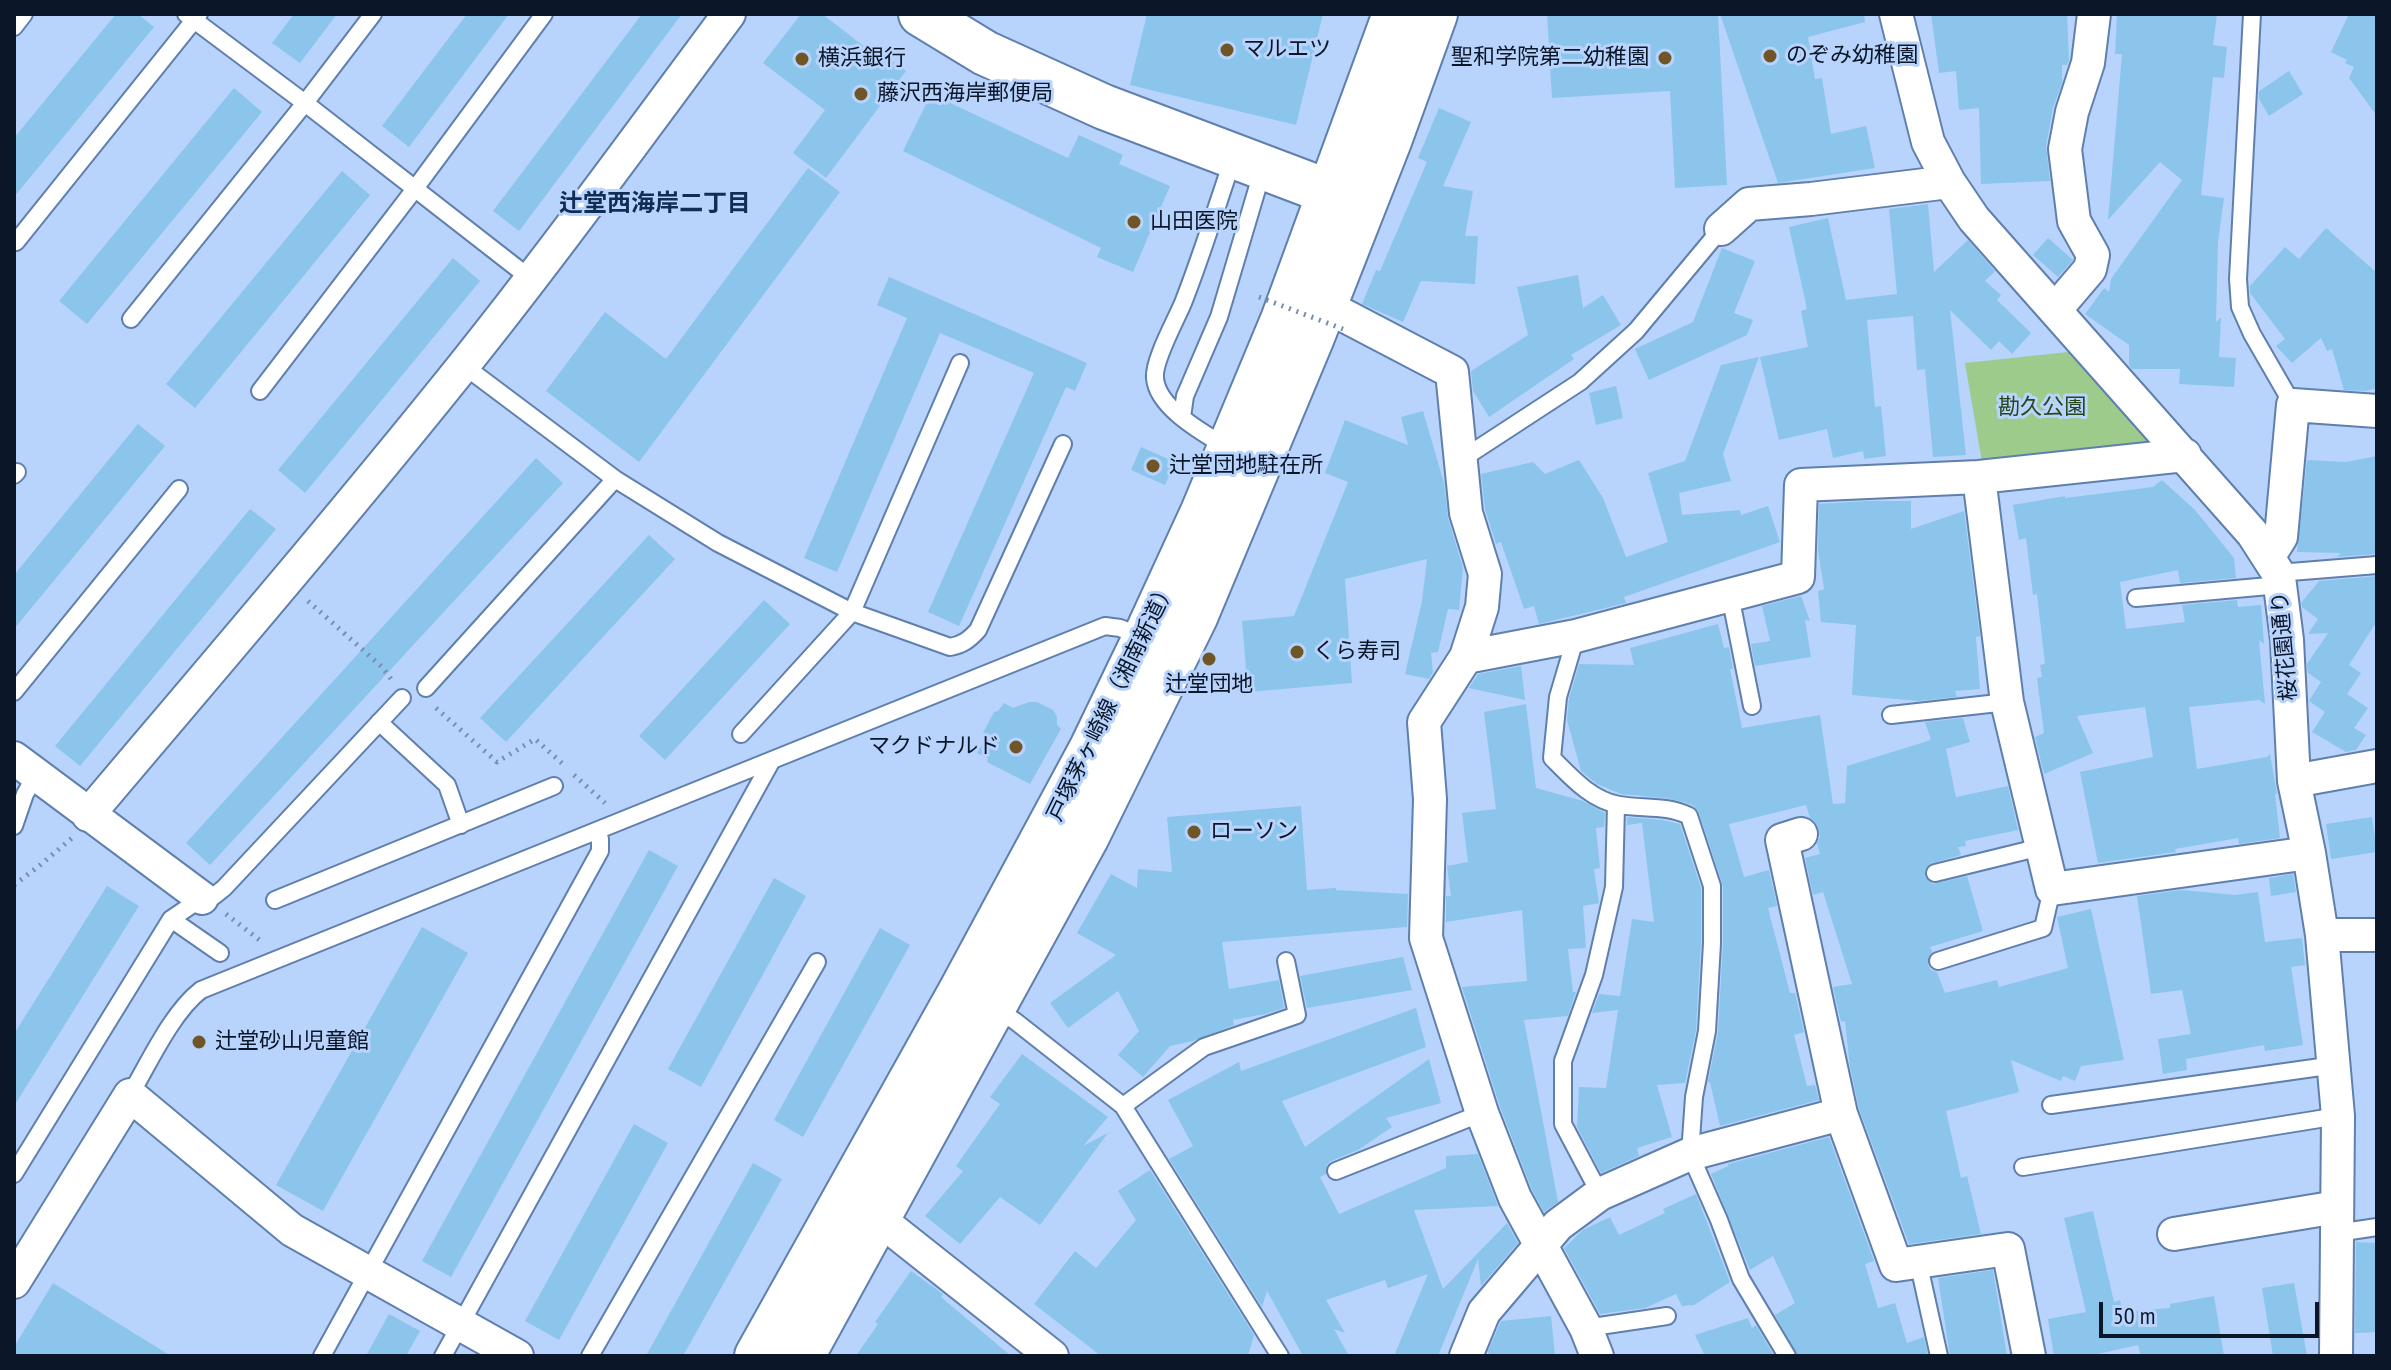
<!DOCTYPE html>
<html>
<head>
<meta charset="utf-8">
<style>
  body { margin:0 }
  #map { position:relative; width:2391px; height:1370px; overflow:hidden; background:#b8d3fc; font-family:"PT Sans Narrow",sans-serif }
  canvas { display:block }
  .frame { position:absolute; inset:0; border:16px solid #0b1729; pointer-events:none }
  .scale { position:absolute; left:2099px; top:1302px; width:220px; height:36px; box-sizing:border-box; border:4px solid #0b1729; border-top:0; padding-left:10px; font-size:24px; line-height:28px; white-space:nowrap; color:#0b1729; -webkit-text-stroke:6px #b8d3fc; paint-order:stroke }
</style>
</head>
<body>
<div id="map">
<canvas width="2391" height="1370"></canvas>
<div class="frame"></div>
<div class="scale">50 m</div>
</div>
<script>
const context = document.querySelector('canvas').getContext('2d');
context.lineJoin = 'round';
function fillPath(path, color) { context.fillStyle = color; context.fill(path, 'evenodd'); }
function stroke(path, color, width, dash) { context.strokeStyle = color; context.lineWidth = width; context.lineCap = dash ? 'butt' : 'round'; context.setLineDash(dash || []); context.stroke(path); }
function drawText(font, color, halo, rows, align = 'center') {
  context.font = font + ' "PT Sans Narrow","Noto Sans JP",sans-serif'; context.lineWidth = 6; context.setLineDash([]); context.textBaseline = 'middle'; context.strokeStyle = halo; context.fillStyle = color; for (const [text, x, y, turn = 0] of rows) {
    context.save(); context.translate(x, y); context.rotate((+turn || 0) * Math.PI / 180); context.textAlign = isNaN(turn) ? turn : align; if (halo) context.strokeText(text, 0, 0); context.fillText(text, 0, 0); context.restore();
  }
}
fillPath(new Path2D(`
  M2078,351L2165,446L1983,468L1965,363Z`), '#9ccb8c');
fillPath(new Path2D(`
  M116,14H138L154,27L14,197V138Z
  M294,14H337L300,63L272,43Z
  M467,14H509L409,147L382,126Z
  M642,14H682L519,231L493,211Z
  M801,14H822L869,50L872,46L906,71L826,178L793,153L825,110L763,63Z
  M1147,14H1323L1296,125L1130,85Z
  M1547,14H1718L1727,185L1675,188L1670,91L1552,98Z
  M1720,14H1864L1865,22L1808,37L1815,79L1822,78L1831,134L1866,126L1875,168L1778,183Z
  M1931,14H2067L2069,61L2067,65H2062V83L2053,108L2046,146L2050,181L1981,184L1979,108L1959,110L1956,71L1939,73Z
  M2117,14H2217L2213,45L2227,47L2224,78L2213,77L2201,195L2224,198L2218,242L2216,322L2221,317L2219,357L2236,358L2234,387L2179,384L2180,369H2132L2129,365V345L2085,314L2104,288L2109,292L2111,279L2182,180L2160,162L2108,220L2122,54H2115Z
  M2349,14H2377V116L2349,78L2354,67L2345,63L2347,60L2331,52Z
  M2289,71L2303,94L2269,116L2259,99V91Z
  M234,88L262,112L87,324L59,301Z
  M931,94L1068,158L1079,135L1123,155L1119,164L1170,186L1133,272L1097,257L1101,248L903,151Z
  M1439,108L1471,122L1443,186L1473,191L1465,236H1478L1475,284L1421,281L1403,322L1362,304L1376,270L1380,271L1427,162L1418,158Z
  M808,168L840,192L639,462L546,391L605,312L666,359Z
  M342,171L370,195L195,408L166,384Z
  M1928,204L1934,272L1968,240L1995,271L1985,281L2001,295L1997,300L2031,333L2012,354L1999,341L1991,350L1950,310L1966,455L1933,457L1925,369L1917,370L1913,316L1867,320L1875,407L1881,406L1886,456L1864,459L1863,451L1833,458L1827,429L1779,440L1760,357L1808,347L1801,311L1807,309L1789,227L1828,218L1846,300L1897,294L1889,209Z
  M2326,228L2377,273V388L2366,391L2344,390L2332,349L2327,351L2321,338L2292,363L2276,346L2285,339L2250,293V286L2285,247L2299,259Z
  M2048,238L2073,260L2058,277L2033,255Z
  M1722,248L1755,261L1734,313L1753,320L1747,335L1649,380L1635,349L1693,322Z
  M453,258L480,281L305,493L278,470Z
  M1578,275L1583,308L1603,295L1621,325L1571,355L1574,359L1489,417L1473,391L1471,371L1528,335L1517,287Z
  M889,277L1087,363L1075,391L1066,387L959,626L928,612L1034,373L940,333L837,572L804,558L907,318L877,305Z
  M1759,357L1723,454L1731,481L1679,493L1682,515L1740,510L1741,515L1768,506L1780,542L1624,597L1626,603L1539,624L1534,606L1524,609L1501,542L1496,544L1485,509L1481,474L1533,462L1545,474L1579,460L1603,498L1626,557L1668,542L1648,473L1685,461L1721,365Z
  M1616,386L1623,418L1596,425L1589,393Z
  M1423,411L1444,483L1448,518L1463,568L1459,610L1448,609L1438,652L1431,653L1433,672L1429,679L1405,674L1422,601L1427,559L1345,579L1352,683L1248,692L1242,621L1294,616L1348,482L1325,473L1345,420L1408,445L1401,417Z
  M138,424L165,446L14,629V575Z
  M1141,447L1175,462L1165,485L1131,470Z
  M2377,456V554L2337,557L2341,553L2297,552L2307,460L2346,462Z
  M536,458L563,483L210,865L186,843Z
  M2162,480L2195,510L2234,558L2236,578L2180,583L2178,570L2120,582L2126,629L2185,622L2182,605L2237,600L2238,607L2261,605L2264,644L2259,640L2265,704L2259,700L2189,707L2197,769L2267,757L2270,754L2277,794H2275L2280,838L2239,844L2238,838L2175,849L2176,852L2098,863L2080,772L2153,757L2145,707L2077,716L2093,753L2044,774L2035,737L2044,733L2037,678L2042,677L2040,665L2045,664L2037,594L2033,595L2026,538L2019,540L2013,505L2065,496V498L2153,487Z
  M1866,501H1911V529L1964,511L1980,636L1976,637L1980,689L1955,691L1957,697L1919,701L1852,695L1856,625L1821,622L1818,591L1824,589L1818,550L1819,504Z
  M250,509L276,529L80,766L55,746Z
  M649,535L675,559L506,742L480,718Z
  M2377,576V621L2349,665L2361,673L2347,694L2368,708L2354,728L2366,735L2356,750L2346,752L2312,732L2325,712L2309,701L2321,682L2308,673L2307,664L2328,633L2308,634L2318,619L2302,607L2301,603L2319,581Z
  M1801,596L1810,621L1805,620L1811,657L1755,666L1751,644L1770,641L1762,606Z
  M764,600L790,624L665,760L639,736Z
  M1718,624L1724,648L1729,647L1733,669H1730L1742,728L1820,715L1833,804L1845,803L1847,766L1931,740L1925,722L1963,718L1970,742L1946,749L1956,797L2008,786L2018,830L1965,841L1966,846L1958,847L1961,855L1932,863L1925,869V876L1933,884L1967,876L1983,931L1930,947L1932,952L1928,958V965L1931,970L1937,972L1945,993L1997,980L1999,987L2068,968L2057,917L2091,909L2124,1060L2081,1066L2075,1081L2063,1076L2061,1081L2011,1060L2019,1092L1946,1111L1961,1178L1967,1176L1981,1234L1909,1244L1859,1109L1850,1067L1845,1021L1841,1022L1833,987L1852,984L1823,892L1813,895L1805,858L1820,854L1817,843L1820,837L1819,829L1814,821L1810,818L1806,805L1729,824L1744,877L1769,870L1777,906L1768,908L1790,993H1795L1804,1032L1794,1035L1807,1086L1815,1085L1819,1100L1720,1126L1710,1082H1708L1718,1032L1723,943V886L1699,813L1694,806L1684,802L1665,798L1621,794L1597,784L1581,771L1567,720L1569,699L1579,664L1634,665L1630,648Z
  M1521,666L1525,700L1469,688L1478,674Z
  M1029,702H1037L1053,710L1057,717V725L1061,729L1030,784L987,762L988,758L977,753L985,740L981,737L994,712L998,711L1004,703L1013,708Z
  M1526,704L1536,788L1583,801L1605,813L1604,827L1596,828L1600,868L1594,869L1599,903L1583,906L1586,948L1568,949L1573,992H1576L1568,1016L1524,1020L1558,1202L1544,1212L1532,1190L1500,1107L1462,987L1527,981L1522,910L1446,922V896H1451L1447,866L1468,862L1462,813L1496,809L1484,712Z
  M1301,806L1307,890L1336,888V890L1408,894L1407,927L1222,942L1229,989L1279,980L1284,1008L1265,1014L1233,1020L1234,1025L1193,1041L1170,1046L1143,1077L1118,1055L1139,1031L1118,991L1068,1028L1050,1003L1116,955L1077,933L1111,874L1137,888L1138,869L1172,872L1167,817Z
  M1627,817L1662,820L1680,824L1701,888V943L1696,1030L1685,1083L1657,1085L1672,1137L1637,1148L1639,1156L1601,1173L1577,1127L1579,1087L1606,1088L1618,1010L1592,1013L1599,994L1620,996L1632,919L1654,922L1642,823L1627,825Z
  M2372,817L2377,852L2331,859L2326,824Z
  M649,850L678,866L451,1277L422,1261Z
  M2293,874L2296,892L2271,896L2269,878Z
  M774,878L806,896L701,1087L668,1069Z
  M107,886L139,906L14,1106V1034Z
  M2182,890L2235,895L2258,892L2265,942L2302,938L2305,965L2291,967L2303,1045L2265,1051L2264,1045L2186,1059L2187,1070L2163,1074L2158,1039L2191,1034L2182,990L2151,994L2137,896Z
  M422,927L468,953L323,1211L276,1185Z
  M880,928L910,945L803,1137L774,1120Z
  M1403,957L1412,990L1307,1008L1300,976Z
  M1416,1008L1426,1047L1282,1101L1305,1147L1429,1059L1441,1103L1386,1118L1392,1127L1358,1150L1331,1161L1327,1165L1326,1174L1320,1177L1339,1214L1446,1168V1156L1478,1154L1498,1206L1414,1210L1443,1289L1507,1223L1518,1243L1481,1286L1478,1259L1438,1356H1394L1428,1274L1388,1288L1385,1280L1326,1300L1345,1333L1334,1329L1349,1356H1303L1267,1291L1262,1307L1169,1159L1193,1146L1168,1100L1239,1062L1241,1071Z
  M1022,1054L1108,1117L1083,1146L1108,1133L1040,1225L1000,1197L960,1244L925,1216L963,1171L956,1166L1000,1104L990,1097Z
  M634,1124L668,1143L559,1340L525,1321Z
  M1829,1137L1874,1261L1865,1264L1878,1308L1895,1303L1907,1343L1924,1337L1928,1356H1798L1775,1315L1795,1303L1773,1256L1750,1270L1711,1174L1728,1166V1164Z
  M753,1163L782,1179L683,1356H646Z
  M1150,1170L1254,1335L1248,1356H1101L1034,1304L1075,1251L1096,1268L1136,1220L1118,1191Z
  M1696,1194L1730,1282L1694,1305L1682,1306L1676,1294L1645,1308L1600,1314L1564,1248L1583,1230L1610,1217L1619,1235L1665,1213L1663,1209Z
  M2093,1211L2114,1302L2120,1300L2123,1312L2170,1308V1304L2214,1296L2224,1356H2141L2138,1345L2089,1356H2054L2048,1319L2086,1312L2064,1218Z
  M2356,1242L2377,1243V1332L2355,1333Z
  M1993,1270L2007,1356H1950L1938,1278Z
  M911,1271L943,1294L941,1297L1011,1356H856L878,1324L875,1322Z
  M53,1283L171,1356H14V1347Z
  M2294,1283L2307,1356H2273L2262,1288Z
  M389,1314L420,1331L406,1356H366Z
  M1551,1316L1555,1356H1489L1488,1351L1501,1321Z
  M1748,1318L1752,1328L1756,1325L1774,1356H1705L1695,1335Z`), '#8cc5eb');
const lane = new Path2D(`
  M186,14L305,103L531,279
  M2252,14L2238,279L2240,307L2252,334L2293,405
  M14,27L24,14
  M16,242L199,14
  M131,319L305,103L373,14
  M463,365L615,479L718,543L852,612L950,647C962,645 969,640 978,630L1063,444
  M260,391L414,190L544,14
  M1182,417L1185,396L1219,317L1263,169
  M1228,448C1205,434 1157,408 1155,378C1153,361 1176,320 1183,303C1202,255 1217,205 1234,156
  M1459,461L1580,382L1636,331L1721,229
  M14,475L17,472
  M2278,573L2377,565
  M1730,595L1752,706
  M2136,598L2280,585
  M1576,636L1558,697L1552,758C1571,777 1591,800 1619,805C1643,809 1667,805 1689,816L1712,886V943L1707,1031L1694,1097L1690,1154L1719,1220L1741,1279L1787,1356
  M426,688L615,479
  M14,692L179,489
  M1891,715L2007,702
  M379,722L447,785L461,825
  M741,734L852,612L960,363
  M14,826L25,794L36,775
  M1935,873L2041,847
  M275,900L554,786
  M171,919L220,953
  M1938,961L2043,928L2052,889
  M994,1008L1015,1021L1123,1106L1280,1356
  M130,1095C149,1063 172,1012 201,990L1105,626L1120,628L1143,637
  M2051,1105L2335,1065
  M1123,1106L1204,1047L1297,1015L1286,961
  M2023,1167L2338,1116
  M1336,1171L1482,1113
  M14,1174L171,919L202,898L214,896L224,888L402,698
  M1600,1194L1563,1124V1061L1594,975L1614,887L1616,805
  M2337,1233L2377,1227
  M1918,1261L1939,1356
  M1586,1328L1667,1316
  M322,1356L600,851V839
  M443,1356L771,762
  M590,1356L817,962`);
const street = new Path2D(`
  M1896,14L1928,142L1949,182L1974,219L2253,534L2278,573L2280,585L2287,640L2294,781L2309,853L2322,935L2338,1116L2336,1356
  M1721,229L1749,204L1811,199L1949,182
  M1324,305L1452,372L1466,513L1485,574L1482,607L1466,657L1424,722L1430,799L1426,938L1482,1113L1515,1198L1586,1328L1597,1356
  M2055,310L2090,269L2093,255L2074,221L2065,149L2072,112L2088,63L2094,14
  M1979,477L2007,702L2052,889L2309,853
  M2269,556L2281,537L2293,405L2377,411
  M1466,657L1576,636L1798,577L1801,485L1979,477L2185,455
  M14,758L202,898
  M2294,781L2377,766
  M88,815C214,666 341,518 463,366C555,251 641,132 729,14
  M1801,834L1782,840L1841,1114L1896,1265L2008,1249L2029,1356
  M2322,935H2377
  M879,1219L1052,1356
  M2174,1234L2337,1207
  M14,1282L130,1095L292,1230L517,1356
  M1466,1356L1484,1312L1558,1225L1600,1194L1690,1154L1841,1114`);
const secondary = new Path2D(`
  M921,14L985,53L1104,107L1363,205`);
const primary = new Path2D(`
  M757,1356L961,991L1091,750L1145,638L1203,512L1283,320L1395,14
  M802,1356L1086,838L1195,617L1312,337L1389,141L1435,14`);
stroke(lane, '#5f7fad', 20);
stroke(street, '#5f7fad', 36);
stroke(secondary, '#5f7fad', 48);
stroke(primary, '#5f7fad', 48);
stroke(new Path2D(`
  M308,601L382,667L391,679
  M436,708L497,762L535,739L564,765
  M574,775L605,803
  M14,885L39,866L72,838
  M226,914L262,942`), '#798eaf', 5, [2, 6]);
stroke(lane, '#fff', 16);
stroke(street, '#fff', 32);
stroke(secondary, '#fff', 44);
stroke(primary, '#fff', 44);
stroke(new Path2D(`
  M1259,297L1343,329`), '#798eaf', 5, [2, 6]);
for (const [x, y, r, color] of [
  [1227,50,8,"#705527"],
  [1770,56,8,"#705527"],
  [1665,58,8,"#705527"],
  [802,59,8,"#705527"],
  [861,94,8,"#705527"],
  [1134,222,8,"#705527"],
  [1153,466,8,"#705527"],
  [1297,652,8,"#705527"],
  [1209,659,8,"#705527"],
  [1016,747,8,"#705527"],
  [1194,832,8,"#705527"],
  [199,1042,8,"#705527"]
]) { const dot = new Path2D(); dot.arc(x, y, r, 0, 2 * Math.PI); context.fillStyle = color; context.fill(dot); stroke(dot, '#b8d3fc', 3); }
drawText('22px', '#0b1729', '#b8d3fc', [
  ["マルエツ",1243,50],
  ["のぞみ幼稚園",1786,56],
  ["聖和学院第二幼稚園",1649,58,"right"],
  ["横浜銀行",818,59],
  ["藤沢西海岸郵便局",877,94],
  ["山田医院",1150,222],
  ["辻堂団地駐在所",1169,466],
  ["くら寿司",1313,652],
  ["辻堂団地",1209,685,"center"],
  ["マクドナルド",1000,747,"right"],
  ["ローソン",1210,832],
  ["辻堂砂山児童館",215,1042]
], 'left');
drawText('22px', '#27451b', '#b8d3fc', [
  ["勘久公園",2042,408]
]);
drawText('22px', '#0b1729', '#b8d3fc', [
  ["桜花園通り",2285,646,-95],
  ["戸塚茅ヶ崎線（湘南新道）",1112,701,-64]
]);
drawText('bold 24px', '#112d55', '#b8d3fc', [
  ["辻堂西海岸二丁目",655,204]
]);
</script>
</body>
</html>
